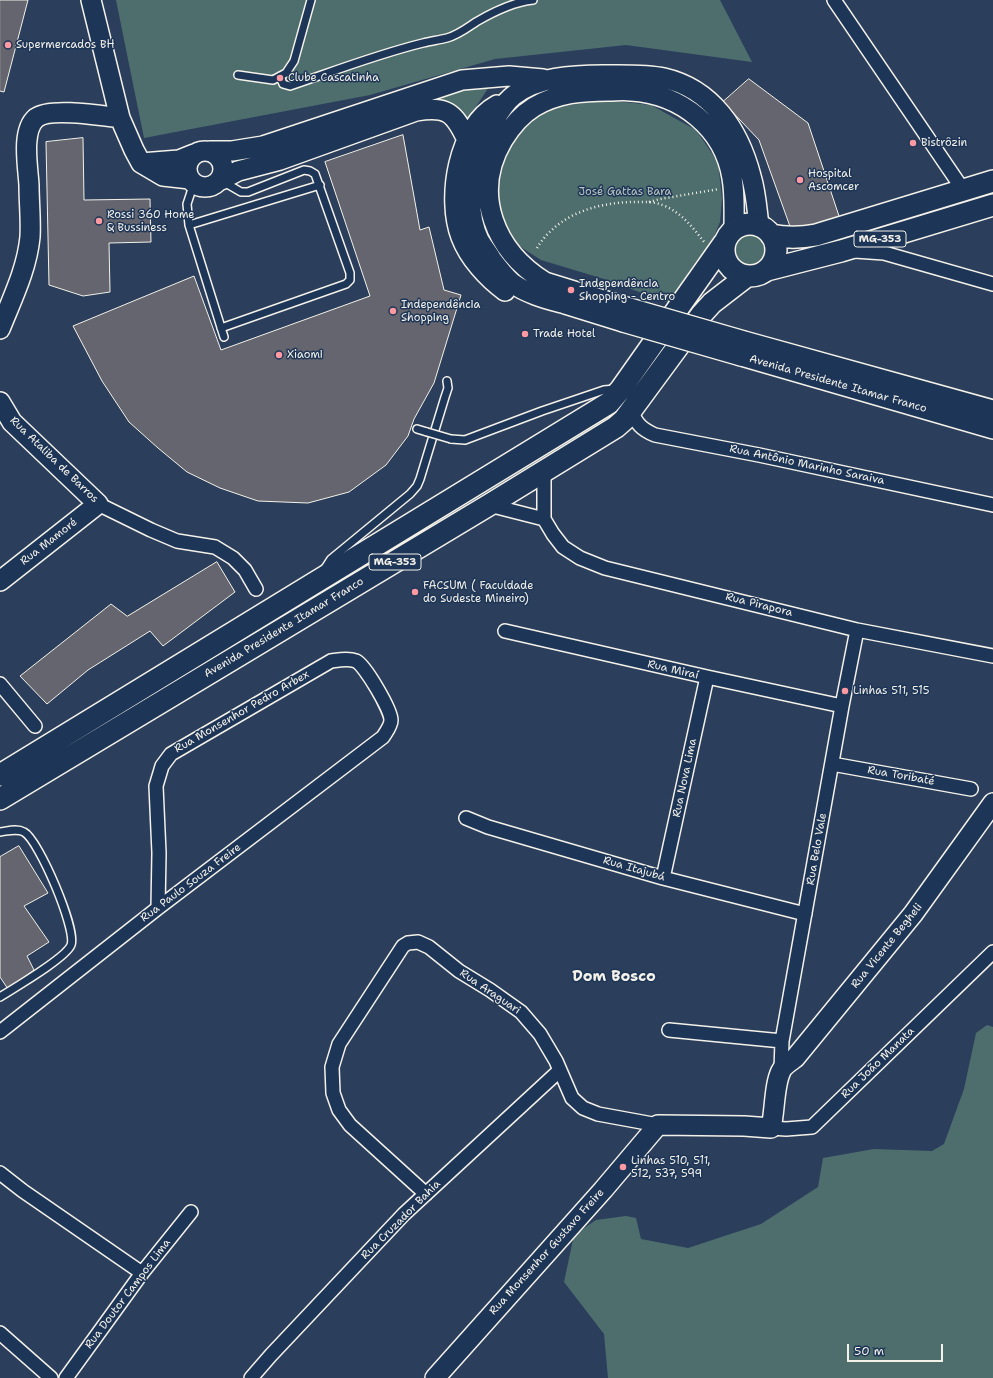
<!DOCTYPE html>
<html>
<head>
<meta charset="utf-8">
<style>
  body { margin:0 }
  #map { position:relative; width:993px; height:1378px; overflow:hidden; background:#2b3f5c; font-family:"Shantell Sans",sans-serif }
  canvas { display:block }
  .scale { position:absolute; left:847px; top:1344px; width:96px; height:18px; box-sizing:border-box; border:2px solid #f4f1e8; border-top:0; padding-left:5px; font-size:12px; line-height:14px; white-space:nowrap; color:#f4f1e8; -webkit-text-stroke:3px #1d3557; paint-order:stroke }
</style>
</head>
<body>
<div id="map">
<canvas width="993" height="1378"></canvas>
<div class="scale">50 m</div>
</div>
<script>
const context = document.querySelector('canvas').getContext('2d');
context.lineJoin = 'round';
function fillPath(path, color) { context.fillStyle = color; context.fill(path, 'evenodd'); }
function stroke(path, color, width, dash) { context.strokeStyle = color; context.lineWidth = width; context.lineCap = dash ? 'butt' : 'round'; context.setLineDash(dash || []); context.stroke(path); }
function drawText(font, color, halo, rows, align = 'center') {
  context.font = font + ' "Shantell Sans",sans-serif'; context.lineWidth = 3; context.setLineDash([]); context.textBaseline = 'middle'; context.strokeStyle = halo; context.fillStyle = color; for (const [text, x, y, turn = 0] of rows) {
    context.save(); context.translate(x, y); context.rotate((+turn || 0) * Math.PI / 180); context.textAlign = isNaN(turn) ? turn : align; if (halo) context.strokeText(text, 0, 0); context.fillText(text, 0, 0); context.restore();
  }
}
fillPath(new Path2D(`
  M116,0H720L752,62L626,45L495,59L370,95L144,138Z
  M462,84H491L465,123L450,109L234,166V157Z
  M605,100L651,105L696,130L718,162L722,199L720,222L711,244L697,260L669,303L604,279L541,260L519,246L502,224L496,186L504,154L526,123L558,107Z
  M729 252a18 18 0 1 1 36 0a18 18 0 1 1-36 0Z
  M987,1025L993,1027V1378H608L604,1334L564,1282L574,1235L596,1220L626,1216L636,1218L641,1239L688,1248L761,1224L818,1187L823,1158L874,1149L932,1151L944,1144L964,1089L976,1033Z`), '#4e6e6e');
const building = new Path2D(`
  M0,0H28L4,92L0,91Z
  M749,79L808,123L840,219L792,232L759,140L723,102Z
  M403,135L420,230L429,227L444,290L461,295L434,383L414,419L408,436L386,465L349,492L308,503L258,501L220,488L187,472L158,448L129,422L102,381L73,326L194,276L221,350L370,296L325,162Z
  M83,138L84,200L150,199L151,242L109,243L110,292L83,296L49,285L46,142Z
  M217,562L235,592L163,646L150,631L88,670L47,704L20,676L111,604L127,616Z
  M19,846L48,893L24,906L49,942L27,956L34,970L8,989L0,977V857Z`);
fillPath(building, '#64656e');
stroke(building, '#f4f1e8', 1);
const lane = new Path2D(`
  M238,75L273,80L286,73L294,61L311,0
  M280,76L283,84L290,86C334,71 378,54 423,43C431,41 439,40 447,38C458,35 467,28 476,22C493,12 513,2 533,0
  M194,183L187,204L189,225L224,337
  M189,225L320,185
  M221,328L346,284L350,280V273L315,174L310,171L304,170L248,192H241L222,181
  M417,429L427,432
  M451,439L465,440L542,411L604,390L615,389
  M324,570L331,559L410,494L417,486L420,479L445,397L448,388L447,381
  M0,832C8,831 17,828 24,832C39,840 77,930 71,945C66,958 14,988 0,997`);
const street = new Path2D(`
  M834,0L964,191
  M855,251L884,253L993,284
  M631,411C637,424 641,429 655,435L759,455L993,505
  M544,471V519L553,534L563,547L580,558L605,568L857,630L993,656
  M98,504L151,530L177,541L215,547L233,558L245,570L256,589
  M489,505L544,519
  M505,631L707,677L842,706
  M0,684L35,726
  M832,764L971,789
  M466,818L488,827L663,878L805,914
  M663,878L707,677
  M669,1030L782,1041
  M0,1032L158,908L383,737C386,732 391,726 391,720C391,710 365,665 356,661C348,658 339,660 331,661L171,754L162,766L156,786L159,853L158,908
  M781,1070L782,1041L842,706L857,630
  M771,1128L786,1129L812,1127L993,952
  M0,1173L23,1191L142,1273
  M426,1194L350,1125L339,1110L333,1093L332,1067L339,1044L403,946L408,943L418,942L429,947L459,971L490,990L521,1012L540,1034L556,1061L572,1098L583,1108L598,1114L658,1125
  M0,1333L51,1378
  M66,1378L142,1273L191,1212
  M251,1378L271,1355L404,1214L559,1071`);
const secondary = new Path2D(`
  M91,0L120,118L134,150L141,163L163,176L190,179
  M497,105C458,126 446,198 461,237C469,258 487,278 505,291
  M187 169a18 18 0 1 1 36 0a18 18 0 1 1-36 0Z
  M210,151H232L263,146L462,80L509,76L543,79
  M141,163L179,160L194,154
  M221,180L238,171L280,160L416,111C447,106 454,112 467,140
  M626,307L545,282C495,251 471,194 503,140C511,127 521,115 534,107C557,93 583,91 609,91C616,91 624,90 631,91C681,94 724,128 732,178C735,195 734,212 734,229
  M623,322C604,316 584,310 565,304C547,299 527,294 512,283C504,276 498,268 492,260C488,253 483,247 479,240C462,204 473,156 493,123C498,114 504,103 513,96C536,77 573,75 603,75C621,75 646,74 664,78C712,89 739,130 751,176C756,192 757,210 759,226
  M0,329C12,299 27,269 30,237C31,220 29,202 29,185C28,167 21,131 36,118C50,107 103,116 120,118
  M744,341L993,410
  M741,356L993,429
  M0,402L12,422L98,504L0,581
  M435,1378L603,1190L658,1125L744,1126L771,1128C775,1111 774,1085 781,1071C783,1066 791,1061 795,1058L913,914L993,803`);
const primary = new Path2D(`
  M724 250a26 26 0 1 1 52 0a26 26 0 1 1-52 0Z
  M771,235C786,238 800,238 816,235L993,181
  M767,270L841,251L993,205
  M0,775L609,403L621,389L724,243
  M0,799L489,505L616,427L624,420L702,314L712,303L747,276`);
stroke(lane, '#f4f1e8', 10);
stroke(street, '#f4f1e8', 16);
stroke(secondary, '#f4f1e8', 22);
stroke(primary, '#f4f1e8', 24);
stroke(new Path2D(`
  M649,202L660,199L719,189
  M537,248C557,215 595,203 632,202C643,202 654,201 665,206C683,214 693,228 705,243`), '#f4f1e8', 2.5, [1, 3]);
stroke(lane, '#1d3557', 7);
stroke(street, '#1d3557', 13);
stroke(secondary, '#1d3557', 19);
stroke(primary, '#1d3557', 21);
const laneBridge = new Path2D(`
  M427,432L451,439`);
const secondaryBridge = new Path2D(`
  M626,307L744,341
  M623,322L741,356`);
stroke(laneBridge, '#f4f1e8', 10, []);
stroke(secondaryBridge, '#f4f1e8', 22, []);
stroke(laneBridge, '#1d3557', 7);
stroke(secondaryBridge, '#1d3557', 19);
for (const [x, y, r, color] of [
  [8,45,4,"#ff9aa2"],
  [280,78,4,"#ff9aa2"],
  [913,143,4,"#ff9aa2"],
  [800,180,4,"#ff9aa2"],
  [99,221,4,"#ff9aa2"],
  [571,290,4,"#ff9aa2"],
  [393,311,4,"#ff9aa2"],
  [525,334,4,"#ff9aa2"],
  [279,355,4,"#ff9aa2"],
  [415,592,4,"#ff9aa2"],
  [845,691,4,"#ff9aa2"],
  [623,1167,4,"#ff9aa2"]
]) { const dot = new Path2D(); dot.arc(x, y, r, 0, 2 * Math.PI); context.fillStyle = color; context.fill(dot); stroke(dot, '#1d3557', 1.5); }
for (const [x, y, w] of [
  [880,239,52],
  [395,562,52]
]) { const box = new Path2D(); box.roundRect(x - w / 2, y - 8, w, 16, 3); context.fillStyle = '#1d3557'; context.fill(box); stroke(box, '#f4f1e8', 1); }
drawText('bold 10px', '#f4f1e8', null, [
  ["MG-353",880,239],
  ["MG-353",395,562]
]);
drawText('11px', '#f4f1e8', '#1d3557', [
  ["Supermercados BH",16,45],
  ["Clube Cascatinha",288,78],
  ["Bistrôzin",921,143],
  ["Hospital",808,174],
  ["Ascomcer",808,187],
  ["Rossi 360 Home",107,215],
  ["& Bussiness",107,228],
  ["Independência",579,284],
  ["Shopping - Centro",579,297],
  ["Independência",401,305],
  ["Shopping",401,318],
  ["Trade Hotel",533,334],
  ["Xiaomi",287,355],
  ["FACSUM ( Faculdade",423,586],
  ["do Sudeste Mineiro)",423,599],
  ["Linhas 511, 515",853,691],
  ["Linhas 510, 511,",631,1161],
  ["512, 537, 599",631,1174]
], 'left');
drawText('11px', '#bac3bd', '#1d3557', [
  ["José Gattas Bara",625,192]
]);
drawText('11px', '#f4f1e8', '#1d3557', [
  ["Avenida Presidente Itamar Franco",838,384,16],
  ["Rua Ataliba de Barros",54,460,44],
  ["Rua Antônio Marinho Saraiva",807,465,12],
  ["Rua Mamoré",49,542,-38],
  ["Rua Pirapora",759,605,14],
  ["Avenida Presidente Itamar Franco",284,628,-31],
  ["Rua Miraí",673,670,13],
  ["Rua Monsenhor Pedro Arbex",242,712,-30],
  ["Rua Toribaté",901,776,10],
  ["Rua Nova Lima",685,778,-78],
  ["Rua Belo Vale",817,849,-80],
  ["Rua Itajubá",634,869,16],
  ["Rua Paulo Souza Freire",191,883,-37],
  ["Rua Vicente Begheli",887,946,-51],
  ["Rua Araguari",490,992,34],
  ["Rua João Manata",878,1063,-44],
  ["Rua Cruzador Bahia",401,1220,-45],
  ["Rua Monsenhor Gustavo Freire",547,1252,-48],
  ["Rua Doutor Campos Lima",128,1294,-53]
]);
drawText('bold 15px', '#f4f1e8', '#1d3557', [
  ["Dom Bosco",614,977]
]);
</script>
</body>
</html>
